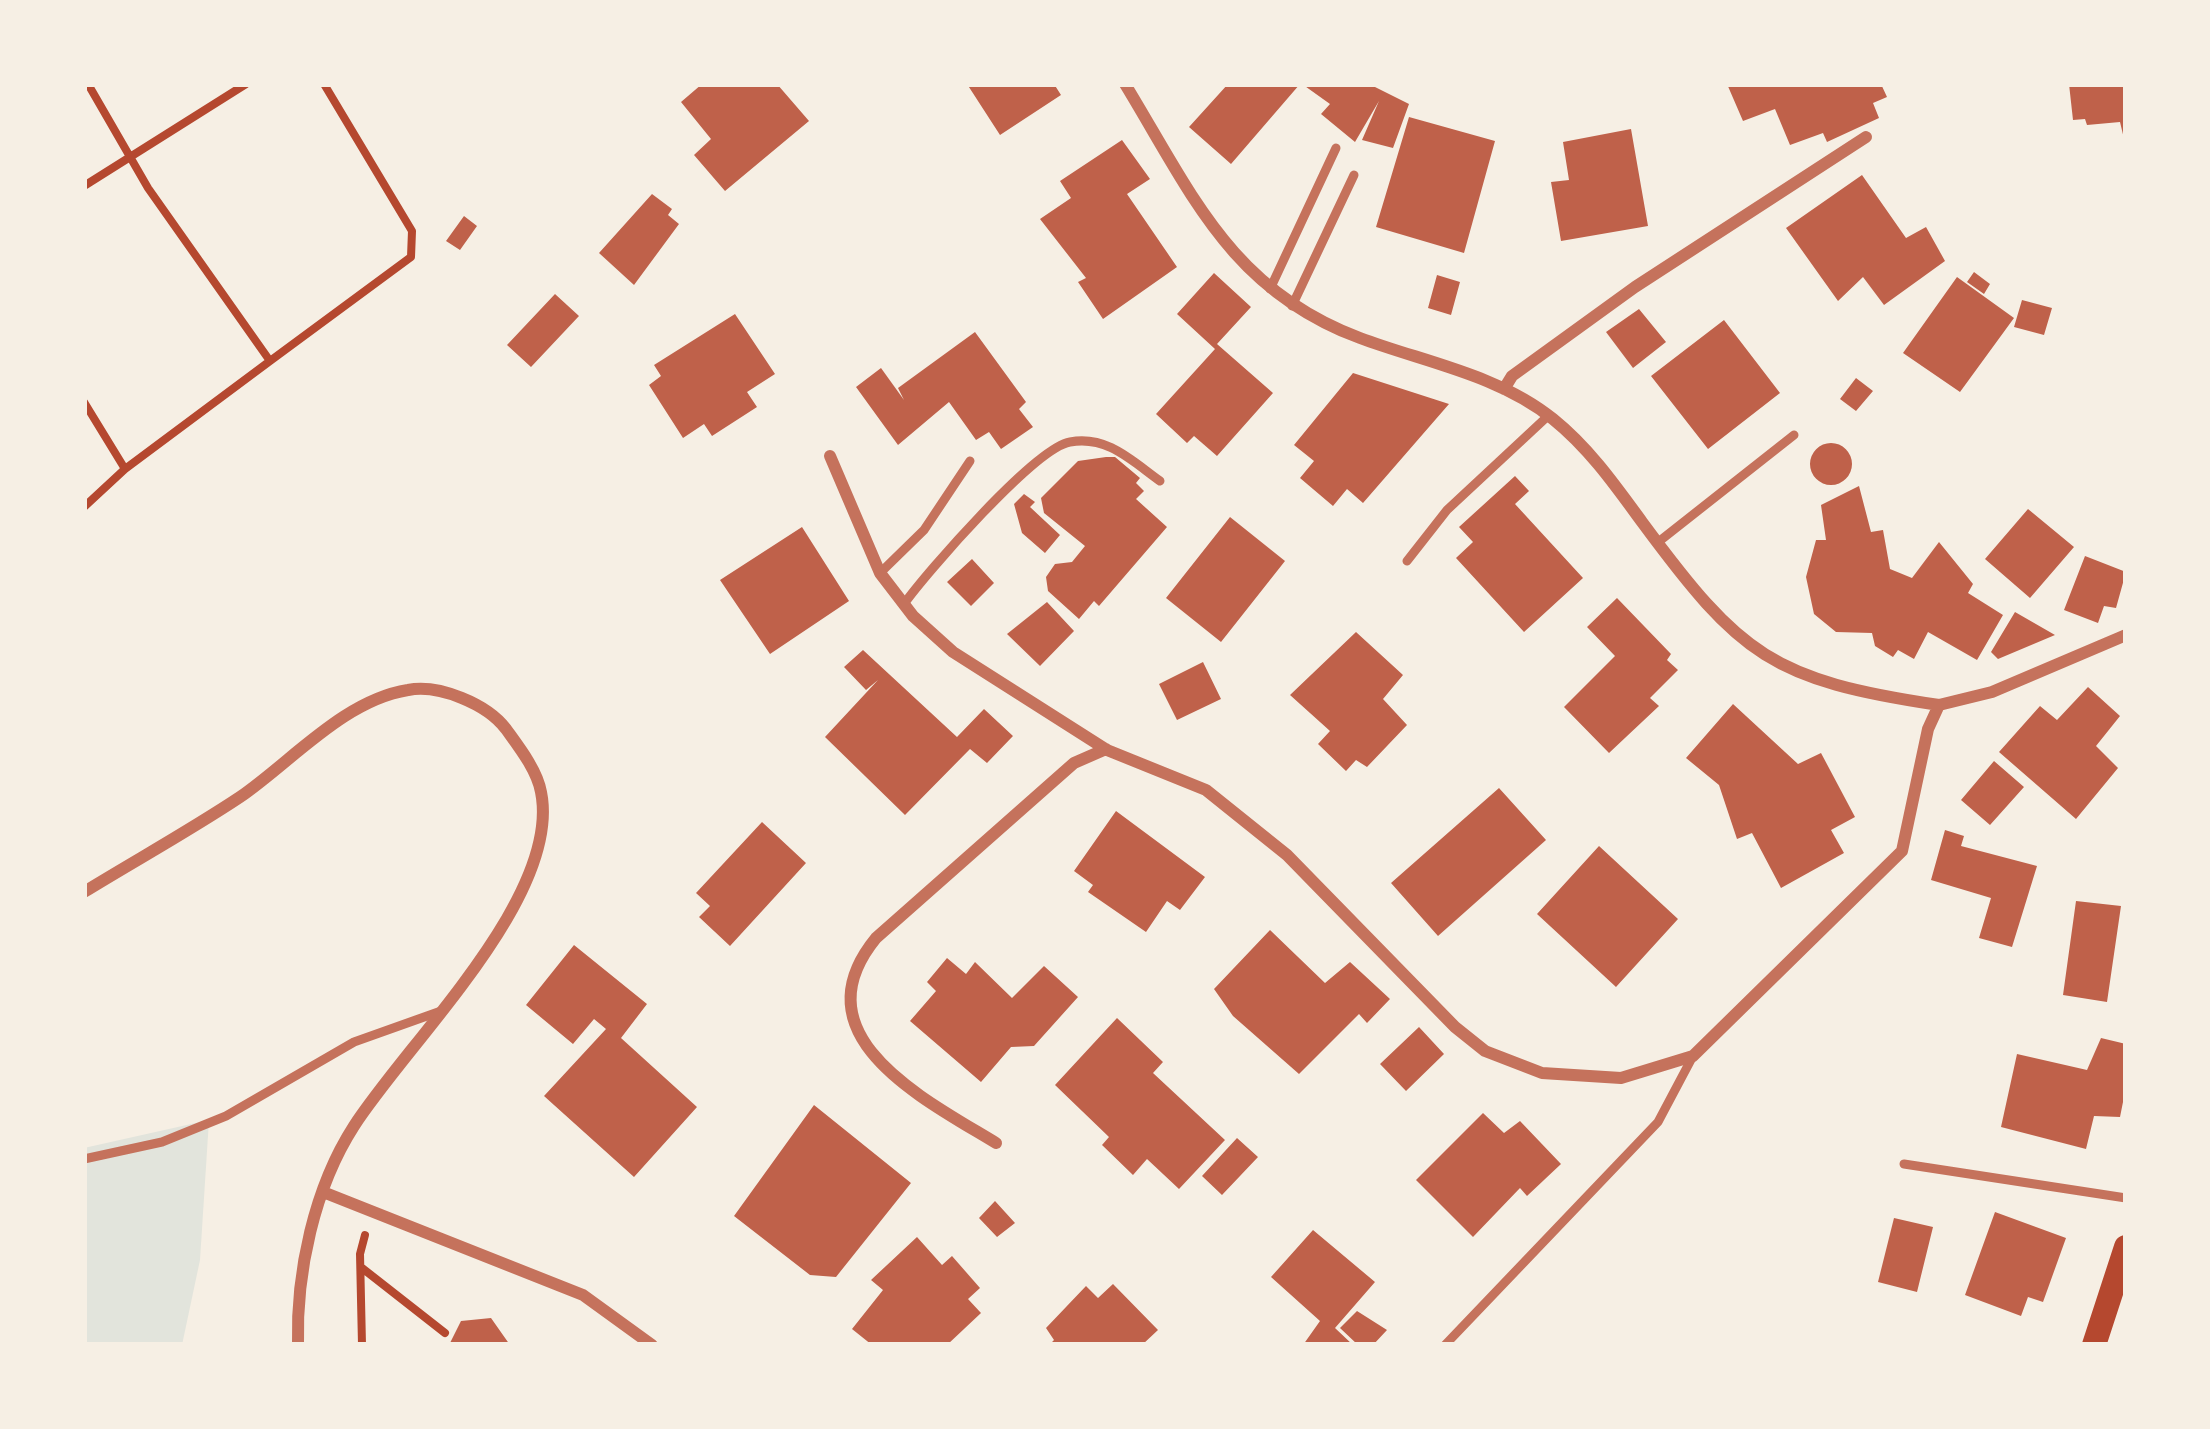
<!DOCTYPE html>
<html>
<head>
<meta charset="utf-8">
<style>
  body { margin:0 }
  #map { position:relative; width:2210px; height:1429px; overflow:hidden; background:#f6efe4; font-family:Commissioner,sans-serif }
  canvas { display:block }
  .frame { position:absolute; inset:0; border:87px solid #f6efe4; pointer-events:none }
</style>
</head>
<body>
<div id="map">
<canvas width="2210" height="1429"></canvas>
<div class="frame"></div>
</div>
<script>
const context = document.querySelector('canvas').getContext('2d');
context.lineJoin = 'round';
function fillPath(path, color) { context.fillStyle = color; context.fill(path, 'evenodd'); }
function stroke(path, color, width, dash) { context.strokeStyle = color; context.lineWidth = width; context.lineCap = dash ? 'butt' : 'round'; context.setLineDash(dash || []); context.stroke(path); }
fillPath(new Path2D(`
  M209,1120L200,1260L182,1345H84V1148Z`), '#e2e4dc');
fillPath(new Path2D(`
  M702,84H777L809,121L725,191L694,155L711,139L681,102Z
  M967,84H1054L1061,95L1000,135Z
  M1228,84H1300L1231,164L1189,127Z
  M1302,84H1369L1409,104L1393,148L1362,140L1379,101L1355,142L1321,114L1330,104Z
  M1727,84H1881L1887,97L1873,103L1879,118L1827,142L1823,133L1790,145L1775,109L1743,121Z
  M2069,84H2126V147L2120,122L2087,125L2085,119L2073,120Z
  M1409,117L1495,141L1464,253L1376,227Z
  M1631,129L1648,226L1561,241L1551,182L1569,180L1563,142Z
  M1122,140L1150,179L1127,194L1177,267L1103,319L1078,282L1086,278L1040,219L1071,198L1060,181Z
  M1862,175L1906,238L1926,227L1945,261L1884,305L1863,277L1838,301L1786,228Z
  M652,194L672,209L668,215L679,224L634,285L599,253Z
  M464,216L477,226L460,250L446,241Z
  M1974,272L1990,284L1984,294L1967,282Z
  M1214,273L1251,307L1217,344L1273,393L1217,456L1194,436L1187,443L1156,414L1215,349L1177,314Z
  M1437,275L1460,282L1451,315L1428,308Z
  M1957,277L2014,318L1960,392L1903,353Z
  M555,294L579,316L531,367L507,345Z
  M2022,300L2052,308L2044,335L2014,327Z
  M1639,309L1666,342L1633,368L1606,332Z
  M735,314L775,374L747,392L757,407L712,436L704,424L683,438L649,385L661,376L654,365Z
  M1724,320L1780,393L1708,449L1651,376Z
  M975,332L1026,402L1019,409L1033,427L1001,449L989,432L976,440L949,402L898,445L856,387L881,368L904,400L898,388Z
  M1353,373L1449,404L1363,503L1347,489L1333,506L1300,478L1314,461L1294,445Z
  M1856,378L1873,391L1856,411L1840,399Z
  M1810 464a21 21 0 1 1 42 0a21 21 0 1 1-42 0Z
  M1106,457H1115L1140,478L1136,483L1144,491L1136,499L1167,527L1099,606L1094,601L1079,619L1048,591L1046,577L1055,564L1072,562L1085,546L1044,513L1041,498L1078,461Z
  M1515,476L1529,491L1515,504L1583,578L1524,632L1456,558L1473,542L1459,527Z
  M1859,486L1871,532L1883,530L1890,569L1912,578L1939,542L1973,584L1968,593L2003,615L1977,660L1928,632L1914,659L1898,650L1893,657L1875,646L1872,633L1836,632L1814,614L1806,577L1816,540H1826L1821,505Z
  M1024,494L1035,502L1030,507L1060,535L1045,553L1022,533L1014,504Z
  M2028,509L2074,547L2030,598L1985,559Z
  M1230,517L1285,561L1221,642L1166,598Z
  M802,527L849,601L770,654L720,580Z
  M2085,556L2126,572L2116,608L2104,606L2098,623L2064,610Z
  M972,559L994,583L971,606L947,582Z
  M1617,598L1671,654L1667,660L1678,670L1650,698L1659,706L1609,753L1564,707L1615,656L1587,627Z
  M1047,602L1074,631L1040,666L1007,634Z
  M2015,612L2055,635L1998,659L1991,652Z
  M1356,632L1403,675L1383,699L1407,725L1367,767L1356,760L1346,771L1318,744L1330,731L1290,695Z
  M863,650L957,737L984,709L1013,736L987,763L970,749L905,815L825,737L878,680L866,690L844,667Z
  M1203,662L1221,699L1177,720L1159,684Z
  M2088,687L2120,716L2096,746L2118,768L2076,819L1999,752L2040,706L2057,720Z
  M1733,704L1798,764L1821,753L1855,817L1831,830L1844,853L1781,888L1752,833L1737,839L1719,785L1686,758Z
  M1994,761L2024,787L1990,825L1961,800Z
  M1499,788L1546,840L1438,936L1391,883Z
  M1116,811L1205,877L1180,910L1167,901L1146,932L1088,892L1093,885L1074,871Z
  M762,822L806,863L730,946L699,917L710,906L696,893Z
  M1945,830L1964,836L1961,846L2037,866L2012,947L1979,938L1991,898L1931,880Z
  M1599,846L1678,919L1616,987L1537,914Z
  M2076,901L2121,906L2107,1002L2063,995Z
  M1270,930L1325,983L1350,962L1390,999L1367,1023L1359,1014L1299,1074L1233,1016L1214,989Z
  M574,945L647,1004L621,1038L697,1107L634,1177L544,1096L606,1029L594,1019L573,1044L526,1005Z
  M947,958L966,974L975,962L1012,998L1044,966L1078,997L1034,1046L1011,1047L981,1082L910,1021L936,991L927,982Z
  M1117,1018L1163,1062L1153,1073L1225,1140L1179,1189L1147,1159L1133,1175L1102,1145L1109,1137L1055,1085Z
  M1419,1027L1444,1054L1406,1091L1380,1064Z
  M2101,1038L2126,1044V1087L2120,1117L2094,1116L2086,1149L2001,1127L2017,1054L2087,1070Z
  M814,1105L911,1183L836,1277L810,1275L734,1216Z
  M1483,1113L1504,1133L1520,1121L1561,1164L1527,1196L1520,1188L1473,1237L1416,1180Z
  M1237,1138L1258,1157L1222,1195L1202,1176Z
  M995,1201L1015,1223L997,1237L979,1218Z
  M1995,1212L2066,1238L2043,1302L2028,1297L2021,1316L1965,1295Z
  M1894,1218L1933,1227L1917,1292L1878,1282Z
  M1313,1230L1375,1282L1335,1328L1353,1345H1303L1320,1321L1271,1277Z
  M917,1237L942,1265L952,1256L980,1288L968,1299L981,1313L947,1345H872L852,1329L883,1290L871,1280Z
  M1113,1284L1158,1330L1142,1345H1049L1054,1340L1046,1328L1086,1286L1098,1298Z
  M1357,1311L1387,1330L1373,1345H1358L1340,1328Z
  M491,1318L510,1345H449L461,1321Z`), '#bf614a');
stroke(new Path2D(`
  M88,84L148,188L270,361L411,257L412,231L324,84
  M84,186L246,84
  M84,402L125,469
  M84,507L125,469L270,361
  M362,1268L445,1333
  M362,1345L360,1254L365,1235`), '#b5482f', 8);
stroke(new Path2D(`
  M1270,289L1336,148
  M1292,306L1354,175
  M1657,543L1794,435
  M1407,561L1447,510L1549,415
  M880,573L924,530L970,461
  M904,604C927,572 1035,448 1070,442C1107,435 1132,461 1160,481
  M84,1159L162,1142L226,1116L354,1042L441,1011
  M1904,1164L2126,1198
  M1445,1345L1658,1122L1693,1056`), '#c5725c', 9);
stroke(new Path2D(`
  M1125,84C1192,194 1231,290 1360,338C1424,362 1499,375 1553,419C1589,448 1615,485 1642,522C1741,656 1772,680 1939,705
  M1504,389L1512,376L1635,287L1866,137
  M830,456L880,573L913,616L953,652L1107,750L1206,790L1287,855L1455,1027L1485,1051L1542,1073L1621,1078L1693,1056L1902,851L1928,729L1939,705L1992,692L2126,635
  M84,892C136,860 189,831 240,797C291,762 344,700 408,690C439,684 487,704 506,729C519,747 537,770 541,792C562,896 408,1042 354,1126C314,1188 296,1273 298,1345
  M996,1143C924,1099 796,1036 876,938L1074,763L1106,749
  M323,1192L583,1295L652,1345`), '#c5725c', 12);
stroke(new Path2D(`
  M2094,1345L2126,1247`), '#b5482f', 24);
</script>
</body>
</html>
